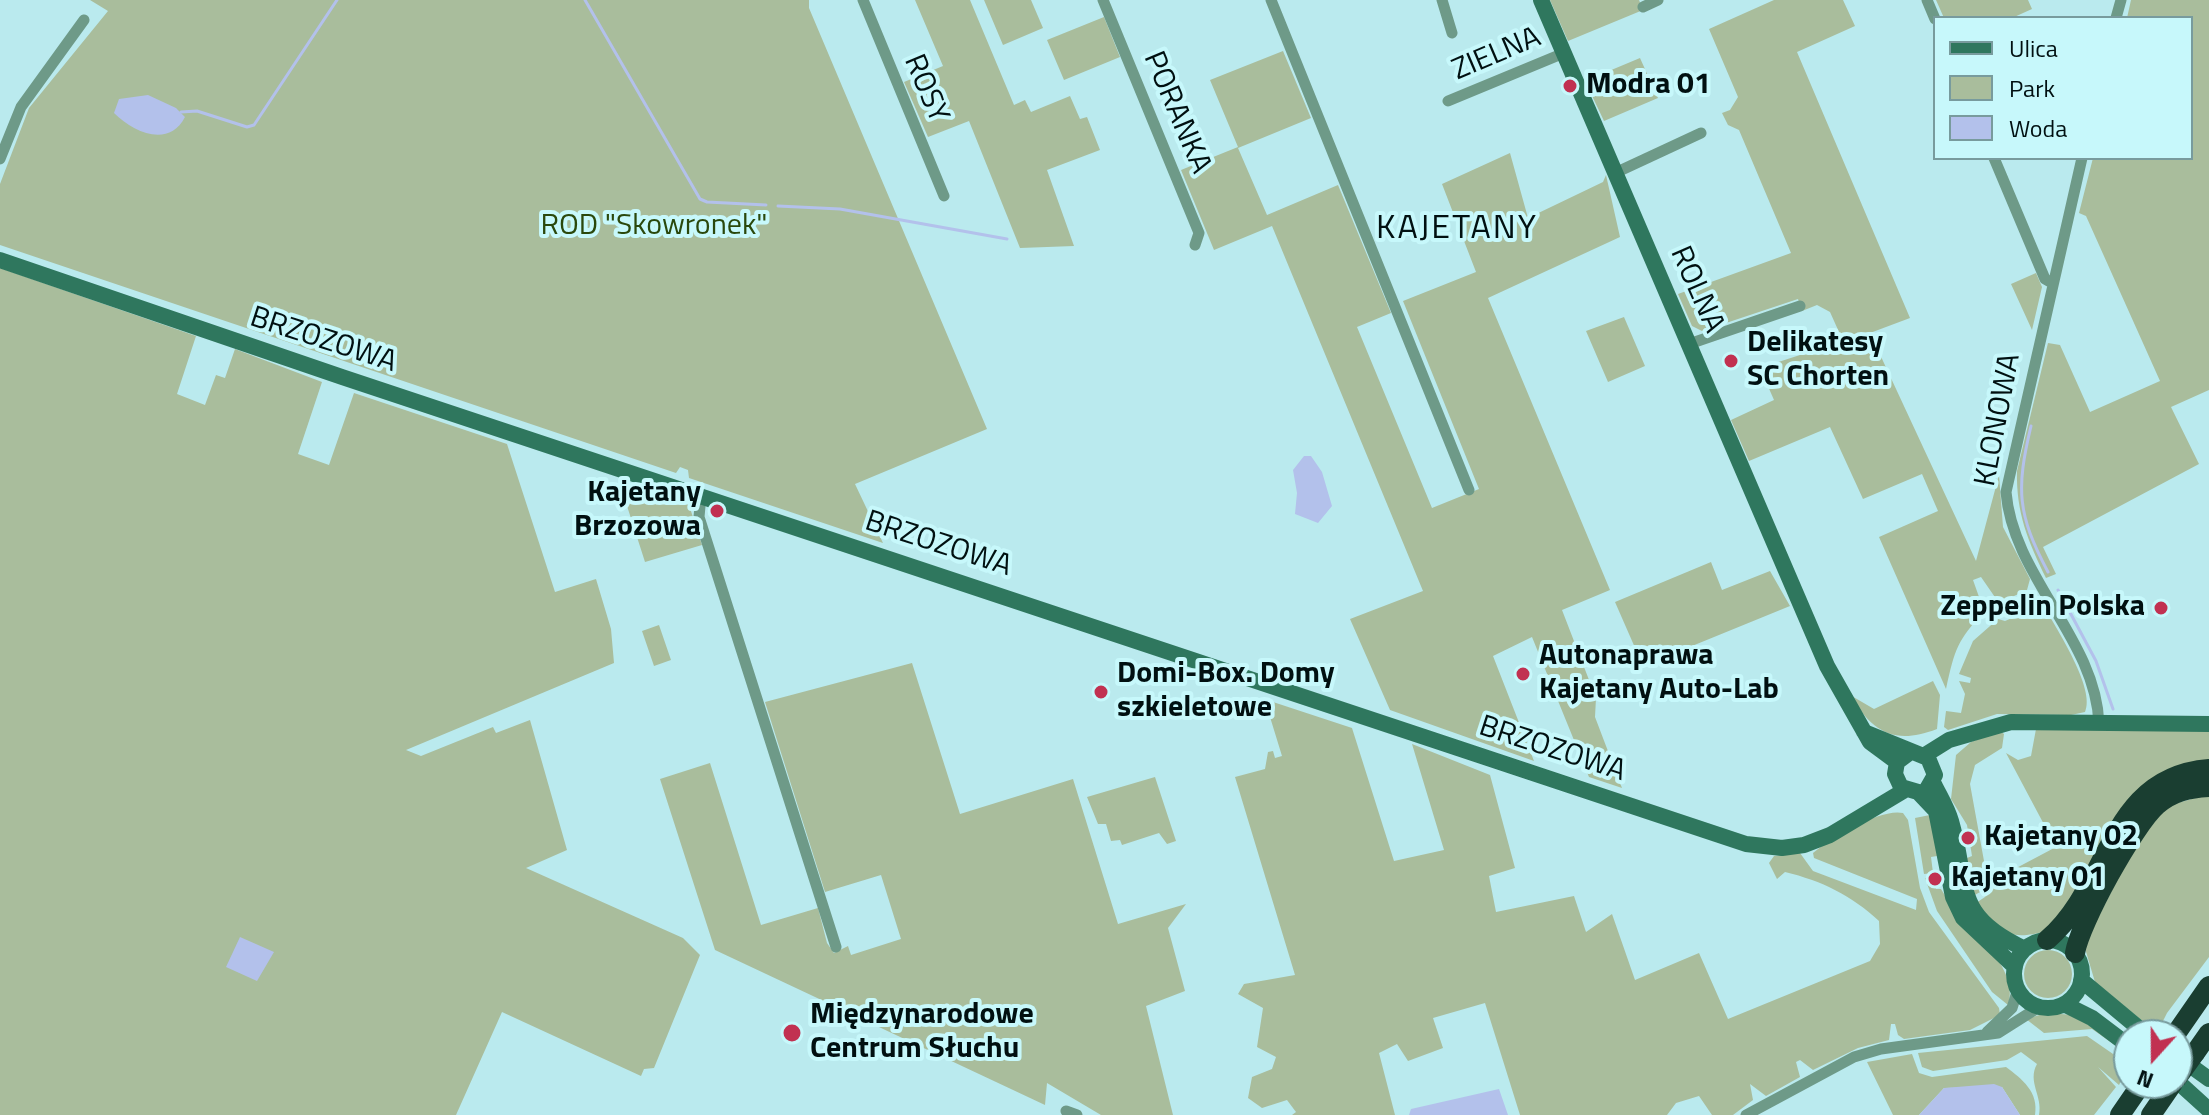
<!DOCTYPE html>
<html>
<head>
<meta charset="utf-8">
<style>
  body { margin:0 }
  #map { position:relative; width:2209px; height:1115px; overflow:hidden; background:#baeaee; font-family:"Titillium Web",sans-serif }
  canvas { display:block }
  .legend { position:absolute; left:1933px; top:16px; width:260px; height:144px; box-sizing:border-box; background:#c7f8fb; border:2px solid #789b9d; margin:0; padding:10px 14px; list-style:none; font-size:24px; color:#011011 }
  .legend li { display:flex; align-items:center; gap:16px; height:40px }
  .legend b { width:40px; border:2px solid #789b9d }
  .north { position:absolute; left:2113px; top:1019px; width:80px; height:80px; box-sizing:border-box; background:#c7f8fb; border:2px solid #789b9d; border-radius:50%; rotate:201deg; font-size:22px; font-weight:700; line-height:32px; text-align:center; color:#011011 }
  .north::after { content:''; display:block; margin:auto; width:28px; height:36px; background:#c13151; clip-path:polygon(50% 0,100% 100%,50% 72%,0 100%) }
</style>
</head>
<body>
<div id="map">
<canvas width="2209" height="1115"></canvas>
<ul class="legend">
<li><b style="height:10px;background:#2f775e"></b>Ulica</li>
<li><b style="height:22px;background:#a9bd9c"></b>Park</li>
<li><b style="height:22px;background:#b3c1eb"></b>Woda</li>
</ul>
<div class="north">N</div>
</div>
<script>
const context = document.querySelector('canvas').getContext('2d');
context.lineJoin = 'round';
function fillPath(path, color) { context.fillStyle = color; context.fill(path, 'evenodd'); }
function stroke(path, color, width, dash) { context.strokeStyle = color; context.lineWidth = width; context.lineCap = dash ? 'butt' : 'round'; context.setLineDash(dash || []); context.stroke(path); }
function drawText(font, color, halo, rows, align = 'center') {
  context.font = font + ' "Titillium Web",sans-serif'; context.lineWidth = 8; context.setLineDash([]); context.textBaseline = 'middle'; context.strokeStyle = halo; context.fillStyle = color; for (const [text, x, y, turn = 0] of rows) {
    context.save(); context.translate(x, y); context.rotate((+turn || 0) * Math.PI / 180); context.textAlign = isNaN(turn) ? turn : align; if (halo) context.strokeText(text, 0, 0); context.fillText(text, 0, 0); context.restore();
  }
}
fillPath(new Path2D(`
  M90,0H809V8L987,429L855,484L883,543L689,478L688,470L680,467L676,473L0,245V184L29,108L108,11Z
  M915,0H970L1014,105L1025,100L1031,112L1070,96L1080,119L1087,117L1100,150L1047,170L1074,246L1020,248L969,121L928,137L904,82L943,66Z
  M984,0H1031L1043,28L1003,45Z
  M1550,0H1639L1643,10L1568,41Z
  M1774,0H1843L1855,26L1797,52L1910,318L1870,333L1976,561L1999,475L2003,527L2030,579L2027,590L1999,603L1981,577L1973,580L1984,611C1957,642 1955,648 1946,689L1879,537L1938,511L1922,474L1863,499L1830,427L1749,461L1731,420L1774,400L1760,368L1843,341L1830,312L1817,305L1802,311L1798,299L1702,331L1692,326L1678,294L1791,253L1739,130L1728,125L1722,113L1730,110L1738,97L1709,29Z
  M1936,0H2028L2032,9L2012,18H1944Z
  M2131,0H2209V390L2171,407L2199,464L2043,547L2056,574L2046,578C2028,541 2016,513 2017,471L2048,343L2060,345L2090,412L2160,381L2086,216L2079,213L2093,158H2191V18H2127Z
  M1104,17L1120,57L1064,80L1047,40Z
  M1283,51L1311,118L1238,148L1267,215L1338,185L1391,313L1357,327L1432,508L1479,489L1403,301L1476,272L1442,184L1510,153L1528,218L1603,182L1606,175L1620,237L1488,298L1610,590L1562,610L1596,698L1595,717L1622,788L1589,777L1532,637L1493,656L1534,761L1390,710L1350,619L1423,591L1272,226L1214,250L1181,170L1238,147L1210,80Z
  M1640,58L1658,98L1604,121L1585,81Z
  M0,268L196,336L177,394L205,405L216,375L225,378L235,349L322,382L298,454L329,465L354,393L507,444L555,592L596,579L611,629L614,663L406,750L421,756L493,727L496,733L530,720L567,850L526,868L683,938L700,955L654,1068L644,1069L641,1076L502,1012L456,1115H0Z
  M2036,273L2042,287L2032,330L2011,284Z
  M1624,317L1645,366L1608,382L1586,331Z
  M619,481L689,505L702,545L645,562Z
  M1711,562L1722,590L1770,571L1790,606L1643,666L1615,602Z
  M2036,601L2045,608C2057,630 2096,689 2085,712L2071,715L1997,714L1948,730L1944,727L1946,711L1961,713L1965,694L1959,681L1970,683L1971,678L1959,674L1973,641L1998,619L2005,621L2012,618L2010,612Z
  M659,625L671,660L654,666L642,631Z
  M912,663L960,814L1073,779L1118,924L1186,904L1168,928L1185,991L1146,1006L1173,1115H1101L1047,1083L1045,1105L715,950L660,779L710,763L761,925L818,908L827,943L834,953L848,946L851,955L901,939L881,875L825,892L765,702Z
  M1933,681L1940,695L1937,729C1893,746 1872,731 1850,695L1874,709Z
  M1273,702L1352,728L1394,861L1444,850L1412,744L1490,775L1515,868L1489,876L1496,912L1574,896L1586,932L1612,914L1635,980L1699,953L1728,1019L1870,961L1880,944L1879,921C1851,895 1822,881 1785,872L1777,879L1769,863L1774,856L1800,853L1813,871L1916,910L1917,899L1814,858L1813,853C1832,837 1881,808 1903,813L1908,820L1920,888L1929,912L1999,1008L2000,1015L1970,1030L1904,1039L1898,1035L1895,1024H1891L1889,1040L1858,1048L1813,1070L1800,1060L1796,1062L1800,1077L1766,1096L1750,1084L1753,1100L1733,1115H1712L1699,1096L1676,1103L1667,1115H1520L1485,1003L1433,1018L1443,1048L1408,1061L1397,1044L1379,1053L1395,1115H1292L1296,1112L1287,1100L1262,1108L1248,1098L1252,1077L1272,1069L1276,1057L1257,1047L1263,1008L1238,994L1244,984L1295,975L1235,777L1265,769L1268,752L1273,751L1275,758L1282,756L1266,704Z
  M2036,729L2209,731V762L2047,931C2006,942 2002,931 1976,903L1985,897L1982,891L1971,897L1967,858L1972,856L1967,825L1951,799L1956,755L1971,742L2000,731L2004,734L2002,748L1975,765L1970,784L1988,883L2056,847L2006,753L2018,760L2031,756Z
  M1155,777L1176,841L1167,844L1159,833L1122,845L1120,840L1111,841L1106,824H1098L1087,797Z
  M2209,794V957L2167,1013L2157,1033L2095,982L2084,945L2134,847L2167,806Z
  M1930,815L1936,827L1937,856L1931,857L1933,873L1924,874L1915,818Z
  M1933,877L1936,889H1941C1959,921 2022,965 2008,1005L1992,992L1937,911L1925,878Z
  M2024 974a24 24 0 1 1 48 0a24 24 0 1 1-48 0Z
  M2046,1013L2075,1015L2129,1055L2092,1029L2044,1033L2026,1019Z
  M2087,1036L2129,1065L2119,1085L2098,1067L2116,1087L2094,1115H2039C2043,1096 2027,1082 2037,1064L2021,1052L2007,1060L1933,1071L1922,1067L1918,1053Z
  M1912,1054L1919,1073L1932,1077L2006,1067C2022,1079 2039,1092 2035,1115H2020L2002,1087L1944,1088L1919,1115H1893L1867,1062Z`), '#a9bd9c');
fillPath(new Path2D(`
  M148,95L176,108L185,117C169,148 134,133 114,113L119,99Z
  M1304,456H1311L1322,472L1332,506L1318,523L1295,514L1297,493L1293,470Z
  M240,937L274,952L257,981L226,967Z
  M1994,1084L2002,1087L2020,1115H1919L1944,1088Z
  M1499,1089L1508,1115H1409L1411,1109Z`), '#b3c1eb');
stroke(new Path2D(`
  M585,0L700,199L707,202L766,205
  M181,112L197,111L247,127L254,125L337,0
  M778,206L840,209L1007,239
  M2031,426C2016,489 2017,514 2048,572
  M2058,590L2096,661L2113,709`), '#b3c1eb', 3);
stroke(new Path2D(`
  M863,0L944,196
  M1103,0L1199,233L1195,245
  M1271,0L1469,490
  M1442,0L1452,33
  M1927,0L1935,19
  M1643,7L1658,0
  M2116,18L2121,0
  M1448,101L1564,53
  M1994,158L2045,279L2052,283
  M2082,158L2006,492C2013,577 2096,639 2099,724
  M0,159L21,107L84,20
  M1615,173L1701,133
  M1689,344L1800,306
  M701,495L699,517L836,947
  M1987,1032L2012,1008L2018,989
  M1066,1111L1077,1115
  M1746,1115L1854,1057L1881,1049L1998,1033L2039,1007`), '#6e9a88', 11);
stroke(new Path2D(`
  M1541,0L1827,666L1870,742L1897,762
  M0,260L342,377L1746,844L1782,848L1804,845L1830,835L1905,790
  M1864,732L1928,758L1935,775L1927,789
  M1909,753L1897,762L1895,774L1901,787L1918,792L1936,811L1953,897L1963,918L2015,967
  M1925,755L1949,740L2011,722L2209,724
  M1933,782C1939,795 1947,807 1951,821C1970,887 1952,915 2025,949
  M2014 974a34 34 0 1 1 68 0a34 34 0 1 1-68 0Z
  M2081,980L2147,1035
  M2064,1004L2092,1018L2129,1046
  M2177,1056L2209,1079
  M2177,1081L2209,1110`), '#2f775e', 16);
stroke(new Path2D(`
  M2047,940C2112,885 2107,777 2209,769
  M2075,953C2080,923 2134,825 2157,805C2172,792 2189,788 2209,787
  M2175,1035L2209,986
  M2195,1053L2209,1033
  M2120,1115L2142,1083
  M2151,1115L2173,1083`), '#1a3e31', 20);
stroke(new Path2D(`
  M2177,1078L2195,1053`), '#1a3e31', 20);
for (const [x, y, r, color] of [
  [1570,86,8,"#c13151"],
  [1731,361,8,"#c13151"],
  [717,511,8,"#c13151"],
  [2161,608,8,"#c13151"],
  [1523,674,8,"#c13151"],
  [1101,692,8,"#c13151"],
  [1968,838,8,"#c13151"],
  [1935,879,8,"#c13151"],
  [792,1033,10,"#c13151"]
]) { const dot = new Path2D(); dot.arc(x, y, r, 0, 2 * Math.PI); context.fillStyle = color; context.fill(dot); stroke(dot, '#c7f8fb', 3); }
drawText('30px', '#011011', '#c7f8fb', [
  ["ZIELNA",1497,55,-23],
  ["ROSY",925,89,67],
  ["PORANKA",1176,113,67],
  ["ROLNA",1696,290,66],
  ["BRZOZOWA",323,341,18],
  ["KLONOWA",1999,420,-79],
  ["BRZOZOWA",938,545,18],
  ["BRZOZOWA",1552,750,18]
]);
drawText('bold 30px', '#011011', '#c7f8fb', [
  ["Modra 01",1586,86],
  ["Delikatesy",1747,344],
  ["SC Chorten",1747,378],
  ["Kajetany",701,494,"right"],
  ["Brzozowa",701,528,"right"],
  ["Zeppelin Polska",2145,608,"right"],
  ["Autonaprawa",1539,657],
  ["Kajetany Auto-Lab",1539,691],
  ["Domi-Box. Domy",1117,675],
  ["szkieletowe",1117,709],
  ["Kajetany 02",1984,838],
  ["Kajetany 01",1951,879],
  ["Międzynarodowe",810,1016],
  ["Centrum Słuchu",810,1050]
], 'left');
drawText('30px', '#2a480c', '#c7f8fb', [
  ["ROD \"Skowronek\"",654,227]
]);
context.letterSpacing = '2px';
drawText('34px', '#011011', '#c7f8fb', [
  ["KAJETANY",1457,230]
]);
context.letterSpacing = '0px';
</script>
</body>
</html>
